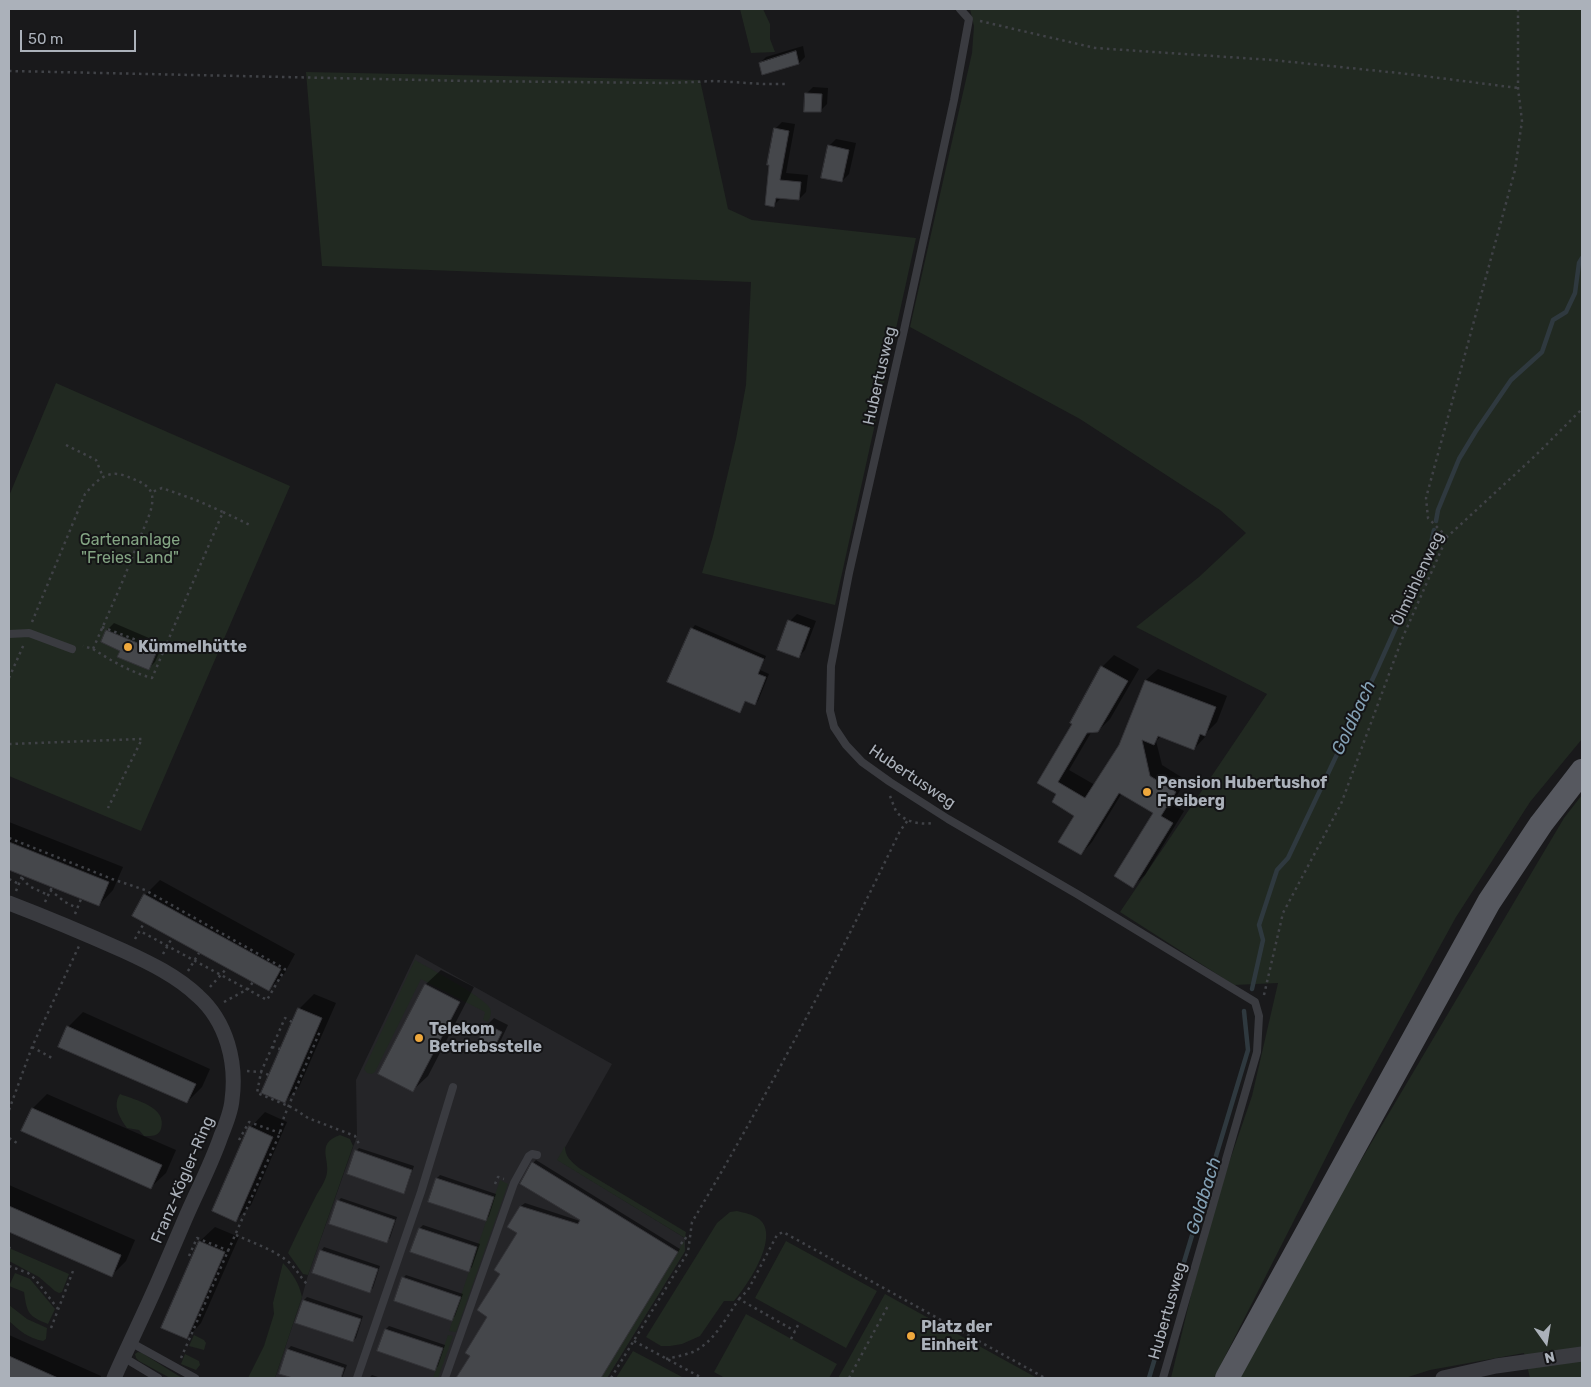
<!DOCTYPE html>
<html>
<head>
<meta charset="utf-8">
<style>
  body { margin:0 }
  #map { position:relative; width:1591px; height:1387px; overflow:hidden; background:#19191b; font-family:Rubik,sans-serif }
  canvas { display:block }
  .frame { position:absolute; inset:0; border:10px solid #abb1ba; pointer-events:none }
  .north { position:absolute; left:1521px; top:1317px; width:50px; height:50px; -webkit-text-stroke:4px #141416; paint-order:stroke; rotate:167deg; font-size:14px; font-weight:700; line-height:20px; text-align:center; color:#abb1ba }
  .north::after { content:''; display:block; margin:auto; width:18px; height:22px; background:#abb1ba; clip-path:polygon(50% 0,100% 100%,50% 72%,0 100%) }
  .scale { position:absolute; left:20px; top:30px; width:116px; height:22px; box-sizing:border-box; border:2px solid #abb1ba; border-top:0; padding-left:6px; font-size:15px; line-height:18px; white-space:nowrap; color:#abb1ba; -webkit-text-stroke:4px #141416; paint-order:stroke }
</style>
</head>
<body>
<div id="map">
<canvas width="1591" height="1387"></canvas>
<div class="frame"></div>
<div class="north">N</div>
<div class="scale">50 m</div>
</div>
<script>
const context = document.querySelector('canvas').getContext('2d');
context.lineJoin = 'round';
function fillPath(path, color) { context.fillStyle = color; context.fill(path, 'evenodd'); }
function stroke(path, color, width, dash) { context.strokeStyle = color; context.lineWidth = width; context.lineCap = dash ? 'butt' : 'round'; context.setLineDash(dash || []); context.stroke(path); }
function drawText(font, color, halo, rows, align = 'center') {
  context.font = font + ' Rubik,sans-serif'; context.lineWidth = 4; context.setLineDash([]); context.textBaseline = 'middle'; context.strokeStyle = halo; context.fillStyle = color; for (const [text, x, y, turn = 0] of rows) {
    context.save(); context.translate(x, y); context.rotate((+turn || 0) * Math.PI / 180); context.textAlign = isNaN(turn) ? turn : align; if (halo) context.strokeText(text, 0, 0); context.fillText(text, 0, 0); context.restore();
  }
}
fillPath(new Path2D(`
  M416,954L612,1064L558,1160L685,1238V1251L607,1378H275L302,1297L308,1275L357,1136L356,1080Z`), '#252528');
fillPath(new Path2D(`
  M740,9H763L770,24V39L775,52L751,53Z
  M970,9H1582V739L1530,802L1456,917L1349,1112L1214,1378H1171L1209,1221L1252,1096L1278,983L1234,985L1120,912L1267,694L1136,627L1199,577L1246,533L1220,510L1080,419L910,327L972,53L974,26Z
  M306,72L700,80L728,209L752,220L916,238L835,605L702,573L713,536L736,439L746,385L751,282L322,266Z
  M56,383L290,486L141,831L9,776V496Z
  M1582,795V1378H1530L1524,1353L1430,1370L1405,1378H1240L1341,1194L1564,818Z
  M415,960C429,968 483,997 489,1007C493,1012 490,1017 488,1022L483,1020L485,1012L421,979L375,1072L372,1074L367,1073L364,1069Z
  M120,1094C135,1100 168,1107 161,1129C158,1137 151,1136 144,1136L139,1130L127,1128C120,1118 112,1106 120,1094Z
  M340,1135L350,1139L353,1146L308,1275L303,1274L288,1253C297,1233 307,1214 317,1194C320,1189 324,1183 326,1177C332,1161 314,1144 340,1135Z
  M565,1146C565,1157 571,1161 579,1168L686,1232L685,1238L557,1160Z
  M500,1180L508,1184L456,1332L449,1331Z
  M737,1211C745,1213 752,1214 759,1219C781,1236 747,1286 734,1301H724L700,1336L682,1344L670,1346H661L646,1337L717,1223L730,1212Z
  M684,1241L685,1251L607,1378H601Z
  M786,1241L877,1291L846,1348L755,1298Z
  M9,1248L69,1274L62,1292L59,1293L55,1291L39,1277L9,1261Z
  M283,1263C293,1274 299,1283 302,1297L275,1378H248L264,1346L274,1314L273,1303Z
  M15,1273L30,1279L55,1309L48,1324C28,1316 27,1313 24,1292L9,1286Z
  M885,1294L1037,1378H838Z
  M9,1305L27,1319L47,1328L46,1339L43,1341C28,1338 20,1331 9,1321Z
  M746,1314L837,1364L829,1378H725L714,1372Z
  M194,1335L204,1340L206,1343L204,1350L189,1346Z
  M448,1335L453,1336L438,1378H433Z
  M633,1351L684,1378H616Z
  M138,1352L142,1353L182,1378H170L139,1361L136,1358L135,1354Z
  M185,1354L199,1361L200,1365L196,1370L181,1364Z`), '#212921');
fillPath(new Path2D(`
  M803,46L805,57L799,63H760L766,57Z
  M813,87L828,88L827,104L820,111L806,94Z
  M782,122L795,124L786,173L808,175L806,192L799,199L781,198L774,205L775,129Z
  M836,139L856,143L849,174L842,181L829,146Z
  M797,614L816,621L805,650L798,657L790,621Z
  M114,623L163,644L155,662L148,669L121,650L102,642L107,630Z
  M695,625L766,656L760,670L769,674L758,701L754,704L746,700L739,711L692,629Z
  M1114,655L1139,669L1110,719L1098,731H1092L1069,770L1095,785L1121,745L1146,680L1158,669L1227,696L1217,722L1207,732L1205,737L1194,749L1161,736L1156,741L1162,765L1186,780L1172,804L1184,811L1145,875L1133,886L1154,813L1122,793L1092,842L1081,854L1076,815L1058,794L1039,782L1074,723L1102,667Z
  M9,822L123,867L113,890L99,905L9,869Z
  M160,880L295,954L284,974L269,989L145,895Z
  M441,970L474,987L428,1076L413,1090L426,984Z
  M314,994L336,1003L299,1087L284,1102L299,1009Z
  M83,1012L210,1069L202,1087L187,1102L68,1027Z
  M494,1018L508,1025L501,1040L494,1047L487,1025Z
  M47,1094L176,1150L166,1173L151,1187L33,1108Z
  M265,1112L287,1122L251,1205L236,1220L251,1127Z
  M359,1148L414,1166L406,1189L403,1192L356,1151Z
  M536,1160L680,1249L600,1378H458L472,1356L489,1316L501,1273L519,1233L509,1227L521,1206L525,1203L583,1222L533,1163Z
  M440,1175L496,1194L489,1216L486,1220L437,1178Z
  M9,1185L135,1240L126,1261L111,1276L9,1230Z
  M341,1198L397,1217L390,1238L386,1241L338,1201Z
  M423,1225L480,1244L472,1267L469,1270L412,1251L420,1228Z
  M215,1227L239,1237L201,1323L187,1338L200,1241Z
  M324,1247L380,1266L373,1288L370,1291L321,1251Z
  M406,1275L463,1294L455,1316L452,1319L403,1278Z
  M307,1297L363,1316L356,1338L353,1341L304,1300Z
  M389,1326L445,1345L438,1366L435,1369L386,1329Z
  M9,1335L101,1376V1378H9Z
  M291,1346L347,1365L342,1378H297L280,1373L288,1349Z
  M372,1375L381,1378H369Z`), '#0007');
stroke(new Path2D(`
  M1436,521L1438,510L1459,459L1476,431L1511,380L1542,352L1553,320L1566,312L1575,293L1579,263L1582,258
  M1252,989L1263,940L1259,925L1277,870L1288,858L1375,674L1428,556L1434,530
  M1149,1378L1248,1050L1244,1011`), '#2f393f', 4.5);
const building = new Path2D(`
  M796,51L799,64L762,75L759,63Z
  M805,93L822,94L821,112H804Z
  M774,128L789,131L780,180L801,182L799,200L776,198L774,207L765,205L769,165H767Z
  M828,145L849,150L842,182L821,178Z
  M788,620L810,628L799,658L777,650Z
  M691,628L764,659L758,674L766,677L755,705L745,701L740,713L667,682Z
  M106,630L157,651L149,670L117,657L120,651L101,642Z
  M1101,666L1128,681L1098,732L1087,733L1058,782L1085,798L1119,745L1145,680L1216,707L1205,736L1200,734L1194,750L1158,736L1154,745L1142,740L1150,776L1176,792L1161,816L1173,823L1133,888L1114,876L1153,813L1119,793L1081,855L1058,842L1074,816L1052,802L1056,794L1037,783L1072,724L1070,723Z
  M9,842L109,882L99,906L9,870Z
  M144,894L281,969L269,991L132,916Z
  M425,984L460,1002L413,1092L378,1074Z
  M298,1008L322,1018L285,1103L261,1093Z
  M486,1024L502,1032L494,1048L478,1041Z
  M67,1026L196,1084L187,1103L58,1047Z
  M32,1108L162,1165L151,1189L21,1131Z
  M249,1126L273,1137L236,1222L212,1211Z
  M355,1150L412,1170L404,1194L347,1174Z
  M532,1162L678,1252L601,1378H456L470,1356L465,1353L487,1317L477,1310L500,1274L494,1270L517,1233L507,1227L520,1206L578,1224L580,1220L520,1184Z
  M436,1178L494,1197L486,1221L428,1202Z
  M337,1200L395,1220L387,1243L329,1224Z
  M9,1206L121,1255L112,1277L9,1232Z
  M419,1228L477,1247L469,1272L410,1252Z
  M199,1241L225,1252L187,1339L161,1328Z
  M320,1250L378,1269L370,1293L312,1273Z
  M402,1277L461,1297L452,1321L394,1301Z
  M303,1300L361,1319L353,1342L295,1323Z
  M385,1329L443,1348L435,1371L377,1351Z
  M287,1349L344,1368L341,1378H293L279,1374Z
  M9,1356L58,1378H9Z`);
fillPath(building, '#45474b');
stroke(building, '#333337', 1);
stroke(new Path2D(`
  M980,21L1095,48L1272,60L1408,74L1518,88
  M9,71L468,81L669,83L715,81L764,84H785
  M66,445L96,460L103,477
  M223,512L250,525
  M1447,537L1428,518L1426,498L1515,170L1522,121L1518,88V9
  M32,622L85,494C92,486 101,475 113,474C118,473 126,476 131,478C151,486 156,492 150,513L121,585L93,649L83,646
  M102,627L163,650
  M93,649C112,661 130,672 152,678L223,512L196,500L162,488L152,492
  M9,678L24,644
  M9,744L142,739L108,808
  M890,796C892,801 894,807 896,811C904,822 921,825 933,823
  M9,838L112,879L145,890L285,969L267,1000L140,931
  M22,878L29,886L48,895
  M9,879L19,884
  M50,890L65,902L77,908
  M16,891L22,876
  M45,902L52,887
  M75,914L81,899
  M135,939L144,923
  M163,954L172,938
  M188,971L199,953
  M210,987L227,968
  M1264,995L1283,913L1341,804L1402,639L1447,537L1536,455L1582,409
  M224,1002L248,989L253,982
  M292,1022L285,1018L261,1072L257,1093L293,1108L308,1118L355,1136L359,1144
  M32,1047L52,1058
  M272,1047L280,1049
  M247,1071L261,1072L269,1075
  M9,1110L32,1047L79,946
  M9,1138L17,1143
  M239,1140L249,1122L280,1133
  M495,1184L498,1177L504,1179
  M236,1235C253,1243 272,1249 286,1260C296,1267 300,1278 309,1286
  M681,1244L683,1241H684L688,1234
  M9,1249L11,1243
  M189,1256L197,1238L229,1251
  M9,1266L28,1273L35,1279L58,1309
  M739,1299L748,1290L777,1235L783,1232L1045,1378
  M51,1328L73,1271
  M791,1339L799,1323
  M634,1341L702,1378
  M181,1358L280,1133L284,1117L320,1031
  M666,1359C675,1357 685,1355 693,1352C714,1342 726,1318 739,1299L795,1331
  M611,1378L688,1252L692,1222C768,1095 836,964 900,831L908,820
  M849,1378L889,1304`), '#404247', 2.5, [2.5, 4]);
stroke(new Path2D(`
  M960,9L969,19L954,100L904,330L849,573L831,666L830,711L834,727L846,745L862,762L890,782L948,819L1077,894L1255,1002L1259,1016L1257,1052L1163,1378
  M9,634L29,633L72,649
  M130,1342L195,1378
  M123,1357L158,1378
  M357,1378L421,1192L453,1087
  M445,1378L514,1183L529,1156L532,1154L537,1155`), '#3a3b40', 8);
stroke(new Path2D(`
  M9,903C48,918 86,934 124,951C150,963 177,976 198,996C227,1022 237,1063 232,1100C231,1112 226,1124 221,1136C211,1165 197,1191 185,1219C177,1238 169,1256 161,1275C146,1310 129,1344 114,1378
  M1443,1378L1496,1366L1582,1354`), '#3a3b40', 15);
stroke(new Path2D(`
  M1227,1378L1489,902L1541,824L1582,771`), '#56585f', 24);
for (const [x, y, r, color] of [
  [128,647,5,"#eea83d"],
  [1147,792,5,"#eea83d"],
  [419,1038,5,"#eea83d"],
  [911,1336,5,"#eea83d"]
]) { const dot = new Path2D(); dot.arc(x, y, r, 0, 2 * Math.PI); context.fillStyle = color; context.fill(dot); stroke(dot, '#141416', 2); }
drawText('16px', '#abb1ba', '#141416', [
  ["Hubertusweg",880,376,-77],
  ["Ölmühlenweg",1418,579,-65],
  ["Hubertusweg",912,777,34],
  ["Franz-Kögler-Ring",183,1180,-67],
  ["Hubertusweg",1168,1311,-74]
]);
drawText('16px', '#83a483', '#141416', [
  ["Gartenanlage",130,540],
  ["\"Freies Land\"",130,558]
]);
drawText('bold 16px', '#abb1ba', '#141416', [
  ["Kümmelhütte",138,647],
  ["Pension Hubertushof",1157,783],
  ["Freiberg",1157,801],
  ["Telekom",429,1029],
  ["Betriebsstelle",429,1047],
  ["Platz der",921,1327],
  ["Einheit",921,1345]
], 'left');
drawText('italic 18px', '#83a0b4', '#141416', [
  ["Goldbach",1354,718,-65],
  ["Goldbach",1204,1196,-73]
]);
</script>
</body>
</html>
